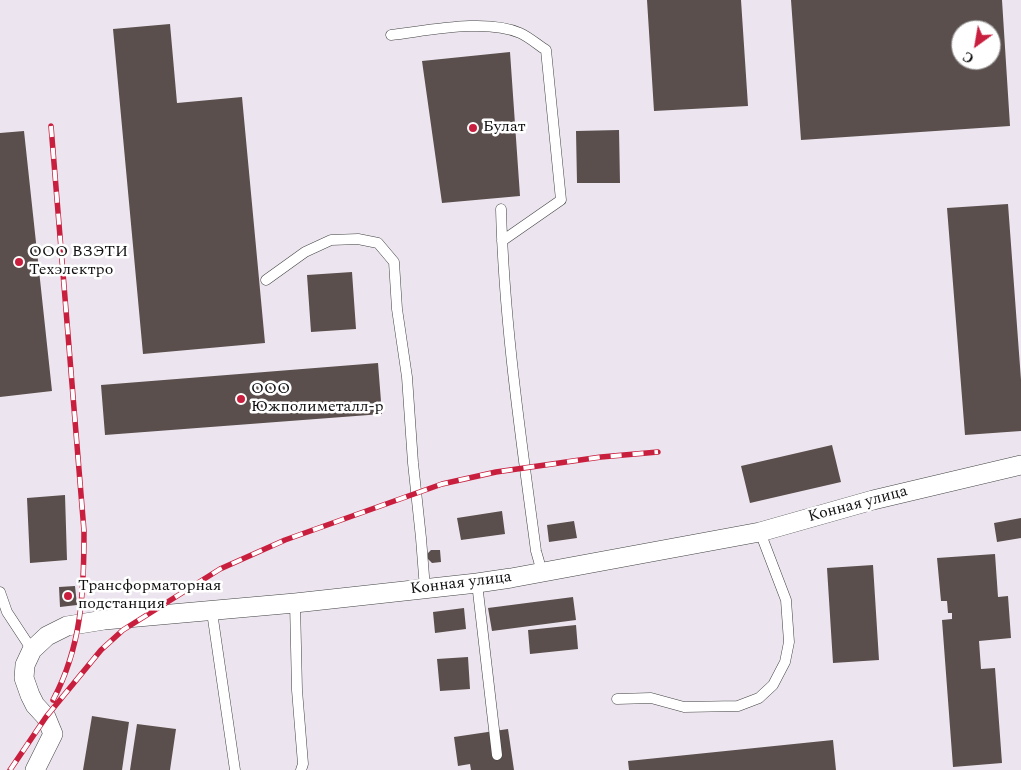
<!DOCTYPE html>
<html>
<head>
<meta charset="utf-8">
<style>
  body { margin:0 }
  #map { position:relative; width:1021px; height:770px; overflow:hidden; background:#fffbf3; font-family:Spectral,serif }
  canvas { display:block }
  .north { position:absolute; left:951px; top:20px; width:50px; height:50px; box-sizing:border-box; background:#fff; border:1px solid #9f9f9f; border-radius:50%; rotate:212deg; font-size:14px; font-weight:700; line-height:20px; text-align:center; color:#101010 }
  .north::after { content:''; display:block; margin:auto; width:18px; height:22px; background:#c91f3e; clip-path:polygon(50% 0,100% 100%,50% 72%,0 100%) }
</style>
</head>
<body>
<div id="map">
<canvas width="1021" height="770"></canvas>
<div class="north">С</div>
</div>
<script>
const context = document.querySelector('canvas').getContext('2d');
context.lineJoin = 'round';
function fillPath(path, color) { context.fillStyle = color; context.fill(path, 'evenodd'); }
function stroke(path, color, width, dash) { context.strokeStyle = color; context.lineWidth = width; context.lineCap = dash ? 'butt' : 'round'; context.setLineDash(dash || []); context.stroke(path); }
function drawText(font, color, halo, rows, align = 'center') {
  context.font = font + ' Spectral,serif'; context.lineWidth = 5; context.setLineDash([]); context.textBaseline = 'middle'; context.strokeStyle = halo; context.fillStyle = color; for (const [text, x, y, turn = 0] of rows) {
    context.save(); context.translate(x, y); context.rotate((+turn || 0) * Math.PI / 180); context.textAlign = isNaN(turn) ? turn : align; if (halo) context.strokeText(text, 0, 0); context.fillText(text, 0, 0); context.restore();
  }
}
fillPath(new Path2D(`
  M0,0H1021V770H0ZM961,30H991V60H961Z`), '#ece5ef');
fillPath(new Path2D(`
  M647,0H741L748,106L654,111Z
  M791,0H1002L1010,126L801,140ZM961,30H991V60H961Z
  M170,24L177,103L242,97L265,343L143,354L113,29Z
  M510,52L520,196L442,203L422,61Z
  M619,130L620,183H577L576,131Z
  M24,131L52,391L0,397V133Z
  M1008,204L1021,380V431L965,435L947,208Z
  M352,272L356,329L311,332L307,275Z
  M378,363L382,414L105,435L101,385Z
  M832,445L841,482L750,503L741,466Z
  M65,495L67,560L30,563L27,498Z
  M502,511L505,534L461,540L457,518Z
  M1021,518V538L997,542L994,523Z
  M574,521L577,538L549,542L547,525Z
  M431,550H440L441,562L432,563L428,559V553Z
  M995,554L998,597L1008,596L1011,638L979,641L981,669L995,668L1002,763L953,767L942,620L952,619V613H948L947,601H941L937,558Z
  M873,565L879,660L833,663L827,568Z
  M75,586L77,605L60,607L59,587Z
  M573,597L576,620L492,631L488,608Z
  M464,608L466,629L435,633L433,612Z
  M576,625L578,649L530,654L528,630Z
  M468,657L470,689L440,691L437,659Z
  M92,716L129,722L122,770H83Z
  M137,724L176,729L170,770H130Z
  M508,729L514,770H471L470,764L458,766L454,737Z
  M833,740L836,770H629L628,761Z`), '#5a4f4c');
const service = new Path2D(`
  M391,35C427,31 486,18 520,33C529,37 538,45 546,50L561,200L502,241
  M501,209C504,324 521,438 536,551L542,572
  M266,280L305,252L331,240L358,239L378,243L394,262L397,309L407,377L413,463L421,538L425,589
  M477,583L497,755
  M0,592L7,612L32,650
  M295,603L297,690L303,764L301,770
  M212,612L235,770
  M617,699L651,698L684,707L738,706L759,698L773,685L785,662L789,642L786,600L760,532`);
const minor = new Path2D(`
  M35,770L53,734L46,717L35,705L30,695L24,678L25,665L32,650L47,636L67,626L104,620L295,603L477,583L511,578L760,532L873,500L1021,465`);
stroke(service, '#434343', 11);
stroke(minor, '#434343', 20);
stroke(service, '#fff', 10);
stroke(minor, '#fff', 19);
const rail = new Path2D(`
  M51,126L84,531C84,591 82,646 53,700
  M10,770L46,717L101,650L123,630L220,569L285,540L442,484L496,472L601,457L658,452`);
stroke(rail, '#c91f3e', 5.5);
stroke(rail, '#fff', 4, [11]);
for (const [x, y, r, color] of [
  [473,128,5,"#c91f3e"],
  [19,262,5,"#c91f3e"],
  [241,399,5,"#c91f3e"],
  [68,596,5,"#c91f3e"]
]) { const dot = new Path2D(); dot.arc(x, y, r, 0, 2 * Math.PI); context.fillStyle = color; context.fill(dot); stroke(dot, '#fff', 2); }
drawText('16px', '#101010', '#fff', [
  ["Булат",483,128],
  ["ООО ВЗЭТИ",29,253],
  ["Техэлектро",29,271],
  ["ООО",251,390],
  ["Южполиметалл-р",251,408],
  ["Трансформаторная",78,587],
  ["подстанция",78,605]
], 'left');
drawText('16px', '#101010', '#fff', [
  ["Конная улица",858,505,-15],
  ["Конная улица",461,584,-7]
]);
</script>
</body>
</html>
